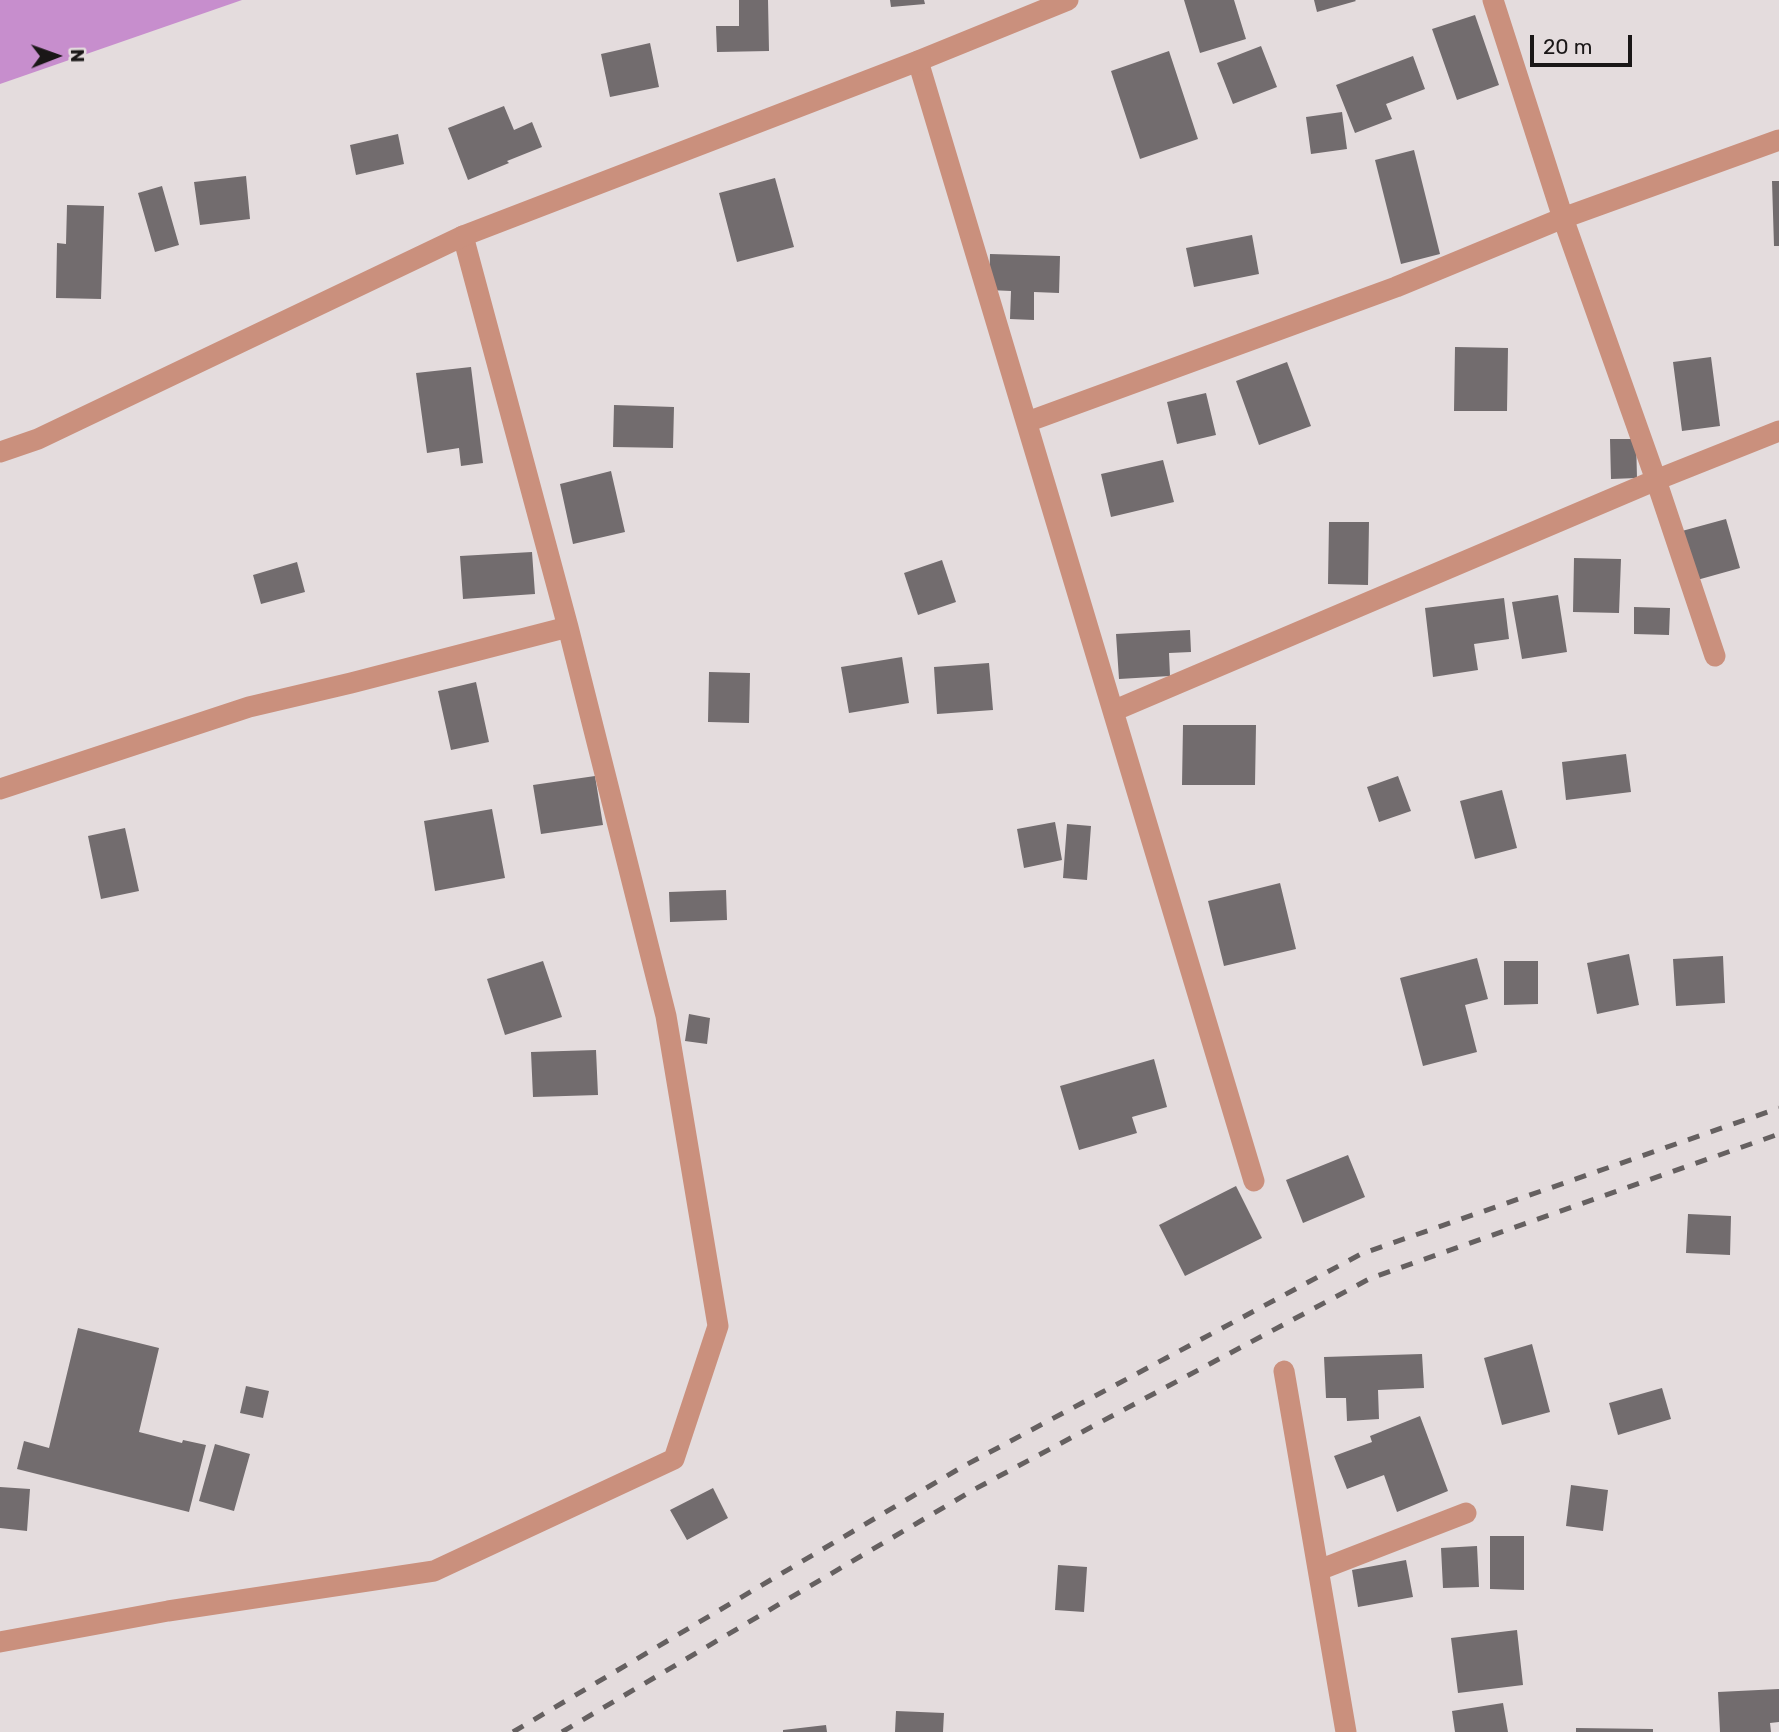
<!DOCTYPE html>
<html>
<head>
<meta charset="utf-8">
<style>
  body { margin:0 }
  #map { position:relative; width:1779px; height:1732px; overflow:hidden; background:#e4dcdd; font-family:Rubik,sans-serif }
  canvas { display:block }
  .north { position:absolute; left:21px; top:21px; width:70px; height:70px; -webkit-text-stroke:5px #e4dcdd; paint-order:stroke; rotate:89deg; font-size:19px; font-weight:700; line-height:28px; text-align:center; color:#1a1717 }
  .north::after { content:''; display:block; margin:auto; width:24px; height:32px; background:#1a1717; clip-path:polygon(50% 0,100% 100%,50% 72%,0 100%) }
  .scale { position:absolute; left:1530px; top:35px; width:102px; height:32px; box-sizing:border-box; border:4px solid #1a1717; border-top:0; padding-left:9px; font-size:21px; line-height:24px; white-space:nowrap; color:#1a1717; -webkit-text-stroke:5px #e4dcdd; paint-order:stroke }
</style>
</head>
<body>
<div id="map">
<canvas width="1779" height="1732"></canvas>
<div class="north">N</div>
<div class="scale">20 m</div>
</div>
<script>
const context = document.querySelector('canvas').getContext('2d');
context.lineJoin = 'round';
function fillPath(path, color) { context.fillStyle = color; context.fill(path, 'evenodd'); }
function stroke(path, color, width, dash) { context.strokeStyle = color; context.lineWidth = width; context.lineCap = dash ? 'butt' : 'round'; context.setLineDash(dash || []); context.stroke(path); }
fillPath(new Path2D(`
  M0,0H242L0,84Z`), '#c78ecd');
fillPath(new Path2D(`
  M739,0H768L769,51L717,52L716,26H739Z
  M890,0H924L925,4L891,7Z
  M1184,0H1234L1246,39L1200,53Z
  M1314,0H1355L1356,1L1317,12Z
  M1475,15L1499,85L1457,100L1432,29Z
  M650,43L659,87L610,97L601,54Z
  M1261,46L1277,87L1233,104L1217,63Z
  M1169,51L1198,139L1140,159L1111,71Z
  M1413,56L1425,89L1386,104L1392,119L1355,133L1336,85Z
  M504,106L514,130L532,122L542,147L507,161L509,163L468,180L448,128Z
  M1342,112L1347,149L1311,154L1306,117Z
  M398,134L404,164L356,175L350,145Z
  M1414,150L1440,254L1401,264L1375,160Z
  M246,176L250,219L200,225L194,182Z
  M775,178L794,247L737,262L719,193Z
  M1772,181H1779V246H1774Z
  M162,186L179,245L155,252L138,193Z
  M67,205L104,206L101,299L56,298L57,243L66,244Z
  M1252,235L1259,274L1194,287L1186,248Z
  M990,254L1060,256L1059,293L1034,292V320L1010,319L1011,291L989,290Z
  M1455,347L1508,348L1507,411H1454Z
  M1711,357L1720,426L1682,431L1673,362Z
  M1287,362L1311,426L1259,445L1236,381Z
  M471,367L483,463L461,466L459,448L427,453L416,373Z
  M1206,393L1216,435L1177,444L1167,402Z
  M614,405L674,407L673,448L613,447Z
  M1610,439H1636L1637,478L1611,479Z
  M1163,460L1174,502L1111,517L1101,474Z
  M611,471L625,532L573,544L560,484Z
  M1726,519L1740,568L1697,580L1682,531Z
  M1329,522H1369L1368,585L1328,584Z
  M532,552L535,594L463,599L460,556Z
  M1574,558L1621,559L1619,613L1573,612Z
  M942,560L956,602L918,615L904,573Z
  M297,562L305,592L261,604L253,575Z
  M1558,595L1567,652L1522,659L1512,602Z
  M1504,598L1509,639L1474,644L1478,670L1433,677L1425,608Z
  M1634,607L1670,608L1669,635L1634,634Z
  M1190,630L1191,652L1169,653L1170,676L1119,679L1116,634Z
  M902,657L909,703L849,713L841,667Z
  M989,663L993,710L937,714L934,667Z
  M709,672L750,673L749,723L708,722Z
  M476,682L489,742L451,750L438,691Z
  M1183,725H1256L1255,785H1182Z
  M1626,754L1631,792L1566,800L1562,762Z
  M595,776L603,825L541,834L533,785Z
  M1398,776L1411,811L1379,822L1367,787Z
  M1502,790L1517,848L1475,859L1460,801Z
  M492,809L505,878L435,891L424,821Z
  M1055,822L1062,860L1024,868L1017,829Z
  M1067,824L1091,826L1087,880L1063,878Z
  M125,828L139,891L101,899L88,836Z
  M1280,883L1296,949L1224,966L1208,901Z
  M726,890L727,920L670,922L669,892Z
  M1629,954L1639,1005L1597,1014L1587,963Z
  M1723,956L1725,1003L1676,1006L1673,959Z
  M1477,958L1488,999L1465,1005L1477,1052L1423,1066L1400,978Z
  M543,961L562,1017L505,1035L487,979Z
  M1504,961H1538V1004L1504,1005Z
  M689,1014L710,1018L707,1044L685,1041Z
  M596,1050L598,1095L533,1097L531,1052Z
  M1154,1059L1167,1107L1132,1117L1137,1133L1079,1150L1060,1086Z
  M1348,1155L1365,1197L1303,1223L1286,1180Z
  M1236,1186L1262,1238L1185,1276L1159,1225Z
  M1688,1214L1731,1216L1730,1255L1686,1253Z
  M78,1328L159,1348L139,1432L182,1443L183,1440L206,1445L189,1512L17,1469L24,1441L49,1448Z
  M1532,1344L1550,1412L1502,1425L1484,1358Z
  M1422,1354L1424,1388L1378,1390L1379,1419L1347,1421L1346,1398H1326L1324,1357Z
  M246,1386L269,1391L263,1418L240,1413Z
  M1662,1388L1671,1419L1618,1435L1609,1403Z
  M1420,1416L1448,1491L1397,1512L1384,1475L1347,1489L1334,1456L1372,1442L1370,1436Z
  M215,1444L250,1454L234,1511L199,1501Z
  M1571,1485L1608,1490L1603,1531L1566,1526Z
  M0,1487L30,1489L27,1531L0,1528Z
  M713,1488L728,1518L687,1540L670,1510Z
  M1490,1536H1524V1590L1490,1589Z
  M1477,1546L1479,1587L1443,1588L1441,1548Z
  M1406,1560L1413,1597L1358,1607L1352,1570Z
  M1058,1565L1087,1567L1084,1612L1055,1610Z
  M1517,1630L1523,1685L1458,1693L1451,1638Z
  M1779,1689V1722L1770,1723L1771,1732H1720L1718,1692Z
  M1503,1703L1508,1732H1455L1452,1711Z
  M896,1711L944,1713L943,1732H895Z
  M826,1725L827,1732H783V1730Z
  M1576,1728L1653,1729V1732H1576Z`), '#726c6e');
stroke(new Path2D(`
  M1493,0L1563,218L1656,480L1715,656
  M918,61L1254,1181
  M1027,422L1396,287L1563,218L1779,140
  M1113,711L1656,480L1779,431
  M0,789L249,707L351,683L568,627
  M1284,1371L1346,1732
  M1319,1570L1466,1513
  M0,1642L168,1611L434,1571L674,1459L718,1326L666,1016L568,627L463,236`), '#ca907d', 21);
stroke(new Path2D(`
  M0,452L38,439L463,236L918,61L1068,0`), '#ca907d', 21);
stroke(new Path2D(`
  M513,1732L962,1467L1361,1254L1779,1108
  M562,1732L975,1489L1371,1278L1779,1134`), '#656060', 5, [12, 12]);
</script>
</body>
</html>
